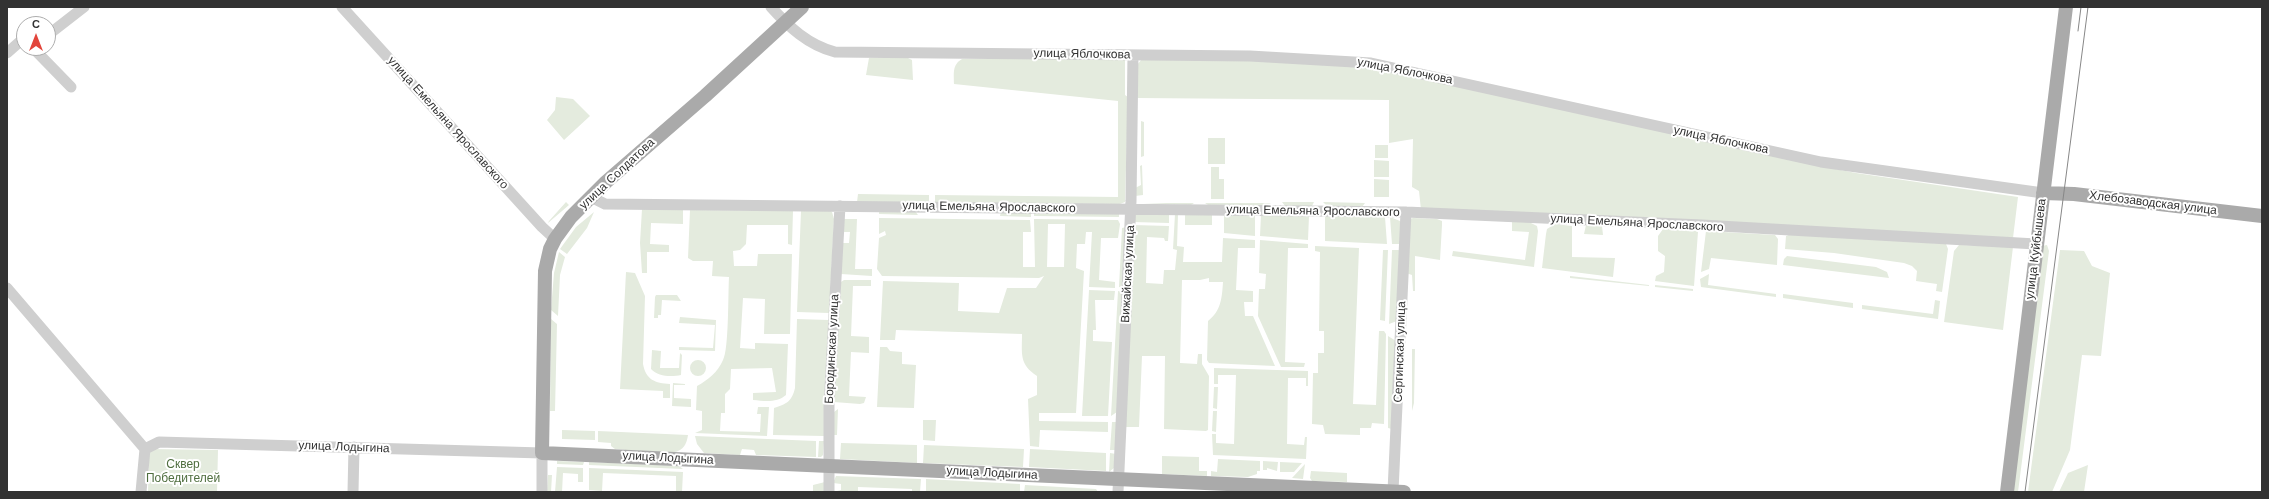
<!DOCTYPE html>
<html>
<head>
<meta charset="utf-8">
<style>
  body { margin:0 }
  #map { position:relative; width:2269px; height:499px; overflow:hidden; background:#fff; font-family:"Work Sans",sans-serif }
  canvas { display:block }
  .frame { position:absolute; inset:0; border:8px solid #323232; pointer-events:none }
  .north { position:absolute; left:16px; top:16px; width:40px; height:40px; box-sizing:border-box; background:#fff; border:1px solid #adadad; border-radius:50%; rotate:0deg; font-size:11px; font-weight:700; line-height:16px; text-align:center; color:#323232 }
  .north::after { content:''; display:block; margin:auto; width:14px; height:18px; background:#e2453b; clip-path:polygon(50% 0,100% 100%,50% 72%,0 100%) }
</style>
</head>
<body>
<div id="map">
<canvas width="2269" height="499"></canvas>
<div class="frame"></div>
<div class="north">С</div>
</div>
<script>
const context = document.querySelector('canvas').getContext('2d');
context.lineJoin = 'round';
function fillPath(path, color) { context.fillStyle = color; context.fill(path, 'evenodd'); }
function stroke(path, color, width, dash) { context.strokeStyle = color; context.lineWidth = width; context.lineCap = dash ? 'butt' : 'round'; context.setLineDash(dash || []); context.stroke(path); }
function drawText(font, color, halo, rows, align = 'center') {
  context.font = font + ' "Work Sans",sans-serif'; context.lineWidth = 4; context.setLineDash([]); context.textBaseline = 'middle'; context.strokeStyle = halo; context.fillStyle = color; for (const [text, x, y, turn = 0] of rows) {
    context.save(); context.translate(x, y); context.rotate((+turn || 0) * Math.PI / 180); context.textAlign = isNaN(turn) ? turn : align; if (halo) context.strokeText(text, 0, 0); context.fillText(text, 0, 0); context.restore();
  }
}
fillPath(new Path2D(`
  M906,57L912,60L913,80L866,75L869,58Z
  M962,59H1125V95L1128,97L1125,202L1120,204L935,203V195L1118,197V101L954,84C954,73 952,65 962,59Z
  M1142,59H1250L1383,69L1804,163L1856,173L2018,197L2013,238L1421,210L1419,191L1412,187L1413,139L1389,143V100L1136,98L1137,65Z
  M556,97L573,99L590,116L564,140L547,120L555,110Z
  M1141,121L1144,122V156L1141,157Z
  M1208,138H1225V164H1208Z
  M1375,145H1388V158H1375Z
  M1374,160L1389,161V177H1374Z
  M1142,165L1143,195L1135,196V188L1141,185L1140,166Z
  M1211,167H1219V179H1224V199H1211Z
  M1374,179L1389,180V197H1374Z
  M858,194L929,195V203L857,202Z
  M566,202L569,205L548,223L549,221Z
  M1282,202H1314L1312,206H1285Z
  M1323,202L1365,203L1362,207L1327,206Z
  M1143,203H1194L1191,205Z
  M1205,203H1271L1266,206L1208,205Z
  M642,209L683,210V224L651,223L650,244L669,245V252H647V273H642L640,243Z
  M690,210L793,211L792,245L788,244V225H747L746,244L740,250L733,251L734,266H757L758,254H792L790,334H764L765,299L743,298L740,348L755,349V343L788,344L786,395C777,403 765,401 753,400V393L776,392L772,368L731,369L730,389L725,394V413H721L720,431L760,432L761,414H757L758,407H769L767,436L695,433L702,430V411L696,410L697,386C708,380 718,372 723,360C729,350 728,293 729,277L712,276L713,261H693L688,258Z
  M829,210L832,212L834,219L829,313L797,312L801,211Z
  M879,210L915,211L918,215L879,214Z
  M1001,211L1031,212V217L1000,216Z
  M594,212L587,228L567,254L560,249L576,227Z
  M1034,212L1119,213V217L1034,216Z
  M1169,214V223L1133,222L1134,215Z
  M1175,214H1178L1177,246L1184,247L1183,262H1222L1223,238L1255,240V248H1238L1236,290L1253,291V302H1244L1245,316H1253L1275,366L1209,363L1207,360L1208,321C1221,311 1222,298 1223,282H1209V278L1200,280H1182L1180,363L1197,364L1198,354H1202V364L1209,376L1208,430L1206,431L1164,429L1165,356H1142L1139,427H1124L1133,225L1169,226L1168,241H1165L1164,238L1147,237L1146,283L1163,284L1164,270H1175L1177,250L1173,249Z
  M1185,214H1212V225H1185Z
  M1224,215H1255V236L1224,233Z
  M1261,215L1309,216L1308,240L1260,236Z
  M1325,216L1385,217L1387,244L1325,241Z
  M1390,217L1400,221L1401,244H1392Z
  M879,218L1030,220L1031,232H1023V267H1035L1034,219L1118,220L1120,224L1118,238H1101L1099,280L1115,282V288L1089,287L1092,232H1086L1085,244H1077L1076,268L1084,271L1076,413H1039V421L1108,422V432L1040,430L1039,447L1030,446L1028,399L1037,395V376C1019,364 1022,354 1022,334L896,330L895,340H880L883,281L959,283L958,311L999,313L1007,288H1036L1044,276L1039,278L882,276L877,269L879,238L886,235L885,231L879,234ZM1048,224H1065L1064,267H1047Z
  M1413,218L1437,219L1442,221V225L1440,260L1415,256V291H1413L1412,275L1406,273L1410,219Z
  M843,219H857L855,269H872V276L841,274L842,243H849L850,232H842Z
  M1512,222H1529L1537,226L1538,231L1534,267L1452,256L1453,251L1525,260L1529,232L1512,231Z
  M1555,224L1572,226V257L1615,258L1613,277L1542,268L1546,234L1547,229Z
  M1586,225L1602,226L1603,235L1584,234Z
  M1126,227L1123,288L1119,287L1122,228Z
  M1663,229H1692L1698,232L1694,286L1655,281L1656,276L1664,272L1665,256L1658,251V236Z
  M1706,231L1775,235L1778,239L1777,265L1711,258L1709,269L1701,272Z
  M1791,234L1946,244L1948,249L1942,292L1936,291L1937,284L1916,281L1917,271L1912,266L1904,263L1834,253L1785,249L1786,236Z
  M1260,240L1308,244V248H1288L1285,362L1305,363L1304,367H1281L1258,316L1259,289H1265L1266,274L1259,273Z
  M1959,245L2013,247L2003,330L1944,322L1954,251Z
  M2047,245L2049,251L2018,492H2010L2041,246Z
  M1315,246L1359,248L1353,404L1376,405L1379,331H1384L1386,334L1384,424L1372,423L1371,428H1360V435L1325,434L1323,425L1312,424L1313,373H1318V353H1324V331H1319L1320,252L1315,251Z
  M1383,250H1388L1385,321L1380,320Z
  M1392,250H1400L1397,321L1389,324Z
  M2060,250L2084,251L2092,266L2110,273L2101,356L2082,355L2070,450L2052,492H2028Z
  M559,252L565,257L560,275L558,316L551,310L554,273Z
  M1787,256L1876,267L1887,272L1889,278L1783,265L1784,259Z
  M626,272L635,273L645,296L643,364C646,380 655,383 670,384V398H663V391L620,389Z
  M1709,274L1708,285L1776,294V297L1701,287L1700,279Z
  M1570,276L1649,285V286L1570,278Z
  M844,280H871V286H853L851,336L869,337V353L851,352L849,396L866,397L864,403L860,404L834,402L841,282Z
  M1655,285L1693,289V291L1655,287Z
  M1089,290L1115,291L1114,300H1095L1096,330H1093V341L1112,342L1108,416H1082Z
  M1118,291L1123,292L1117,412L1111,416Z
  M1783,294L1853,303V308L1783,298Z
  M656,295H677L681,301L662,300L661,315H658V318H654L655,297Z
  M1935,300L1940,301L1938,319L1862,309V305L1933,314Z
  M680,317L716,320L715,351L679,350V347L713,348L715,325L679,323Z
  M551,319L557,324L555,411H550Z
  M797,319L829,320L824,436L773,435L774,408C787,404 792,401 795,388Z
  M1388,336L1396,341L1392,429L1388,428Z
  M880,347H887L890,351L902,352V364L916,365L914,408L877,407Z
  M1412,349H1415L1414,403L1412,411Z
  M652,350L661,351L660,368H679L680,353L682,355L681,375C672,377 658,377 651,369Z
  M690 368a8 8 0 1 1 16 0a8 8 0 1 1-16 0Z
  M1214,368L1308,371V386H1306V378H1288L1287,444L1304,445L1305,437H1307L1306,459L1213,455L1212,434H1216V443L1234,444L1236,375H1218V384H1214Z
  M673,383L685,384V385H674V398L691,399V407L672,406Z
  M1214,387H1218L1217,409L1213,408Z
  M838,409L837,435H832L834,412Z
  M1213,411H1217L1216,432L1212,431Z
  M923,420H936L935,441L923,440Z
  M1112,422H1117L1116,450H1110Z
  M562,430L595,431V440L562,439Z
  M598,431L688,435C687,442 685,448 678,451C670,455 627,450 615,449L611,446V443L598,442Z
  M695,436L816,441V457L756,455L754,450L742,449L740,455L704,453L697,444Z
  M819,441H824L823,455L821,457H818Z
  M841,443L917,445V463L840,459Z
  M924,445L1024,449L1023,467L923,463Z
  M149,449L218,450L217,492H148Z
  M1030,449L1106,453V471L1029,467Z
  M1110,453L1116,454L1114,468L1109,472Z
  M1162,456L1199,457V471H1207V476L1162,474Z
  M1218,459L1260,461V471H1257V474L1248,477L1211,476V471L1217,472Z
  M557,461L584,462L583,465L557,464Z
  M1263,461L1278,462L1277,471L1267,468V470H1263Z
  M589,462L679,466L683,469L589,465Z
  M1280,462L1302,463L1294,472H1280Z
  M1305,464L1303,479L1292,478Z
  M2088,465L2084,492H2059L2068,473Z
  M557,467L583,468V482H578V474L563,473L562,492H555Z
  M589,468L683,472L682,492H676V476L603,473L602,491L589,490Z
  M1311,471L1347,473V482L1312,481L1310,478Z
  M548,475H552L551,492H547Z
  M836,476L921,479L920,492H912V489L858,487V492H833L841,490V484L833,483Z
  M926,479L1020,484V492H926Z
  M825,482V492H813V485Z
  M1025,485L1096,489L1098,492H1024Z`), '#e4ebde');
stroke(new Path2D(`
  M342,7L542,227L555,239
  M771,7C789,27 808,45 835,52L1250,56L1371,63L1821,162L2043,193
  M48,35L84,7
  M33,48L71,87
  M7,53L24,38
  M591,197L605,204L1406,212L1702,225L2036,244
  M7,288L145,449
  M145,449L159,442L542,453V492
  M1393,491L1406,212
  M141,492L145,449
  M353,492L354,447
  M829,492V406L840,206
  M1118,492L1131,201L1133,55`), '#cfcfcf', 11);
stroke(new Path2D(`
  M802,7L705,96L606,182L571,217L555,239L550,249L545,271L542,453L1404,492
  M2043,193L2074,194L2262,216
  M2007,492L2066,7`), '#aaa', 14);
stroke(new Path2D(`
  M2078,31L2081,7
  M2025,492L2088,7`), '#878787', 1);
drawText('12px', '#323232', '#fff', [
  ["улица Яблочкова",1082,54,1],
  ["улица Яблочкова",1405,71,11],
  ["улица Емельяна Ярославского",448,123,48],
  ["улица Яблочкова",1721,140,12],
  ["улица Солдатова",617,174,-43],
  ["Хлебозаводская улица",2153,203,7],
  ["улица Емельяна Ярославского",989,207,1],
  ["улица Емельяна Ярославского",1313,211,1],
  ["улица Емельяна Ярославского",1637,223,3],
  ["улица Куйбышева",2036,249,-83],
  ["Вижайская улица",1128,274,-87],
  ["Бородинская улица",832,349,-87],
  ["Сергинская улица",1400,352,-88],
  ["улица Лодыгина",344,447,2],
  ["улица Лодыгина",668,458,3],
  ["улица Лодыгина",992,473,3]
]);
drawText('12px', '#4f6e3f', '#fff', [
  ["Сквер",183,464],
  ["Победителей",183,478]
]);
</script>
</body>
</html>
